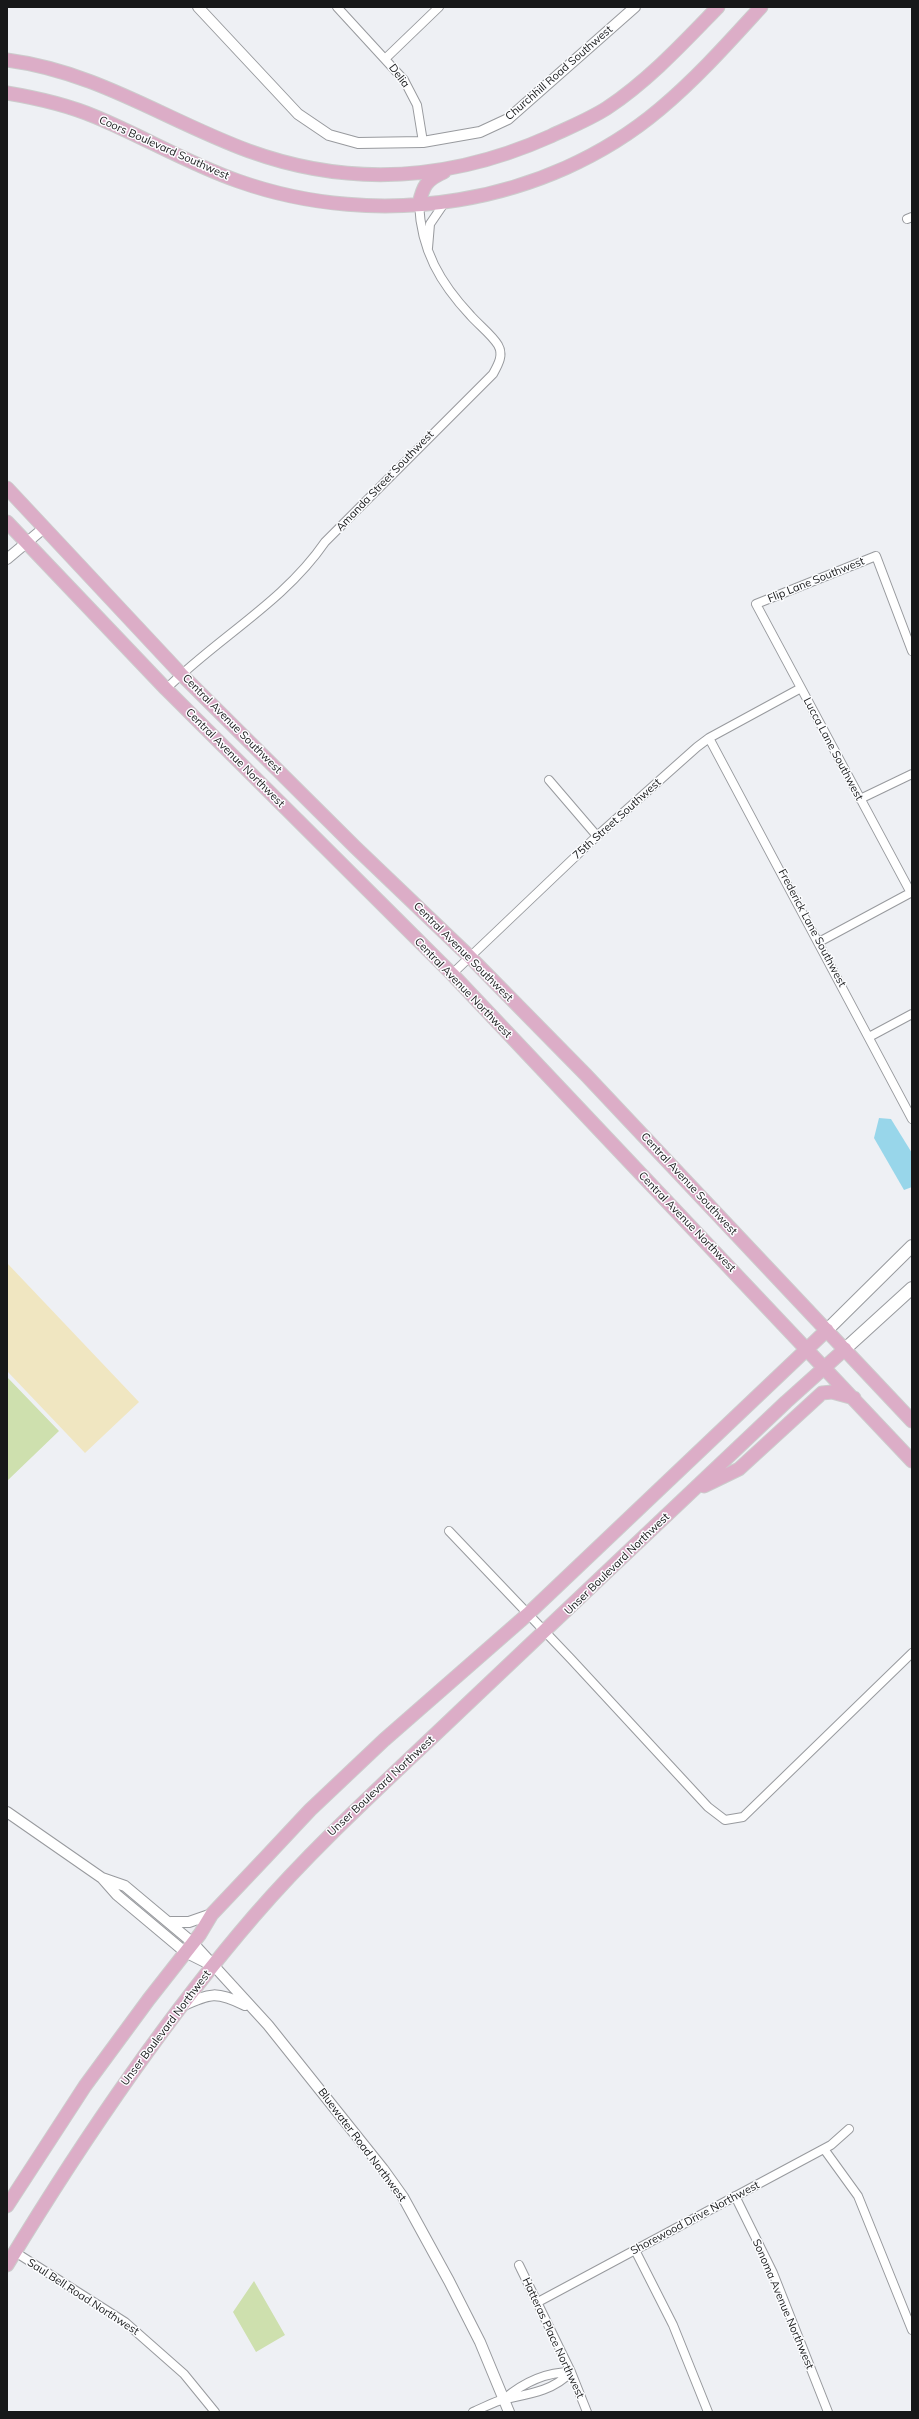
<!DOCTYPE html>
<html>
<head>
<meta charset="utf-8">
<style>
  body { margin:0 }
  #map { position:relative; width:919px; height:2419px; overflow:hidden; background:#eef0f4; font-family:Mulish,sans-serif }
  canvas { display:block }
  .frame { position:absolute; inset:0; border:8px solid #171819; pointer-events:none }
</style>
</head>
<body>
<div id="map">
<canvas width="919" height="2419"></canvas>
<div class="frame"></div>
</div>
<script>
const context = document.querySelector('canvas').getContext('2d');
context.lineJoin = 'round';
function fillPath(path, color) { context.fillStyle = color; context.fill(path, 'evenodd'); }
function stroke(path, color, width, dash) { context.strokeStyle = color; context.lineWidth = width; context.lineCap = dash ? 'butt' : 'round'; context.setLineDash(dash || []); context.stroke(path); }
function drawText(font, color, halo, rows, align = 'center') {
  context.font = font + ' Mulish,sans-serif'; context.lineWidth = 3; context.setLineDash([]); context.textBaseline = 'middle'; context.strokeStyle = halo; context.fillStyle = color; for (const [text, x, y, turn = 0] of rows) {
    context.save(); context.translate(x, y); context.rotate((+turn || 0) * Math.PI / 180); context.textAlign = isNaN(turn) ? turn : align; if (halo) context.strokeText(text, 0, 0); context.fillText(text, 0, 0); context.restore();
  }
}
fillPath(new Path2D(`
  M7,1377L59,1431L7,1481Z
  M254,2281L285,2335L256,2352L233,2312Z`), '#cee0ae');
fillPath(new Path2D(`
  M7,1263L139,1402L85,1453L7,1371Z`), '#f0e6c1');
fillPath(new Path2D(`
  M879,1118L891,1119L912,1153V1187L904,1190L874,1138Z`), '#98d6ea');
const minor = new Path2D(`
  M337,7L404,80L417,105L423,142
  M386,58L439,7
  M907,219L912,217
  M428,248L430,224L445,202
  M166,689C217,638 284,602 325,542L493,374C498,365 504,355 498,345C492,335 479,325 471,316C440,283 421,250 419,204
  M709,738L912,1119
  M549,780L597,836
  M860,799L912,774
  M911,893L756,604L876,556L912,651
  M819,942L912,892
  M452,974L597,836L697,747L709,738L801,688
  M869,1037L912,1014
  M449,1531L571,1659L708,1807L725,1820L743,1817L912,1653
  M824,2149L858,2196L912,2330
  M735,2196L773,2273L828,2412
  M635,2250L673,2325L708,2412
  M15,2252L125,2322L184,2374L215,2412
  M519,2265L571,2372L587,2412
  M538,2302L831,2145L849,2129
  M504,2399C523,2383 546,2372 571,2372
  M473,2412C483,2408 495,2401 505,2399C529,2394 553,2391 571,2372`);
const tertiary = new Path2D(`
  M198,7L298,114L329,135L358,143L423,142L480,132L508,119L635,7
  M7,559L44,528
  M7,1812L102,1878L117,1895L185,1952L209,1964
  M102,1878L125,1886L193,1943L268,2025L383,2169L403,2197L449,2281L480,2342L509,2412
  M171,1922H189L212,1914
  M182,2006C211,1993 216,1991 245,2005`);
const secondary = new Path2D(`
  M827,1330L912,1246
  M845,1349L912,1288`);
const primary = new Path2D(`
  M7,60C98,72 165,120 249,151C351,188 453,180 551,136C570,127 590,119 607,108C649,80 683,43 718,7
  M7,93C37,98 68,105 96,117C144,137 189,164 238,181C379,231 546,205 660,109C697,78 729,42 761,7
  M419,204C423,186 426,180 444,172
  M7,488L181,674L355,847L470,957L586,1075L912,1421
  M7,522L166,689L452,974L912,1461
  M704,1486L739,1469L822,1393L832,1392L854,1398
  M7,2206L85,2086L149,1999L200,1934L212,1914L266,1857L310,1810L384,1740L528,1614L827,1330
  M7,2265C81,2143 161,2024 254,1916C318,1842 391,1777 462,1709C570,1607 678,1505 786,1402L845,1349`);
stroke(minor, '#989a9e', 10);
stroke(tertiary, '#989a9e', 12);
stroke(secondary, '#989a9e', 14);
stroke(primary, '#ccc', 15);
stroke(minor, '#fff', 8);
stroke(tertiary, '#fff', 10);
stroke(secondary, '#fff', 12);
stroke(primary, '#dcadc7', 13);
drawText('11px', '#171819', '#fcfdff', [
  ["Churchhill Road Southwest",559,73,-41],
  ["Delia",399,76,53],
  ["Coors Boulevard Southwest",164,148,24],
  ["Amanda Street Southwest",385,481,-46],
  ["Flip Lane Southwest",816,580,-22],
  ["Central Avenue Southwest",232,724,45],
  ["Lucca Lane Southwest",833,749,62],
  ["Central Avenue Northwest",235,758,45],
  ["75th Street Southwest",617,819,-42],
  ["Frederick Lane Southwest",812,928,62],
  ["Central Avenue Southwest",463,952,45],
  ["Central Avenue Northwest",463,988,46],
  ["Central Avenue Southwest",689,1184,47],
  ["Central Avenue Northwest",687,1222,46],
  ["Unser Boulevard Northwest",617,1564,-44],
  ["Unser Boulevard Northwest",381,1786,-43],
  ["Unser Boulevard Northwest",166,2028,-53],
  ["Bluewater Road Northwest",362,2145,53],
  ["Shorewood Drive Northwest",695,2218,-28],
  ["Saul Bell Road Northwest",83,2297,33],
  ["Sonoma Avenue Northwest",783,2304,67],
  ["Hatteras Place Northwest",553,2338,65]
]);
</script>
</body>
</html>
